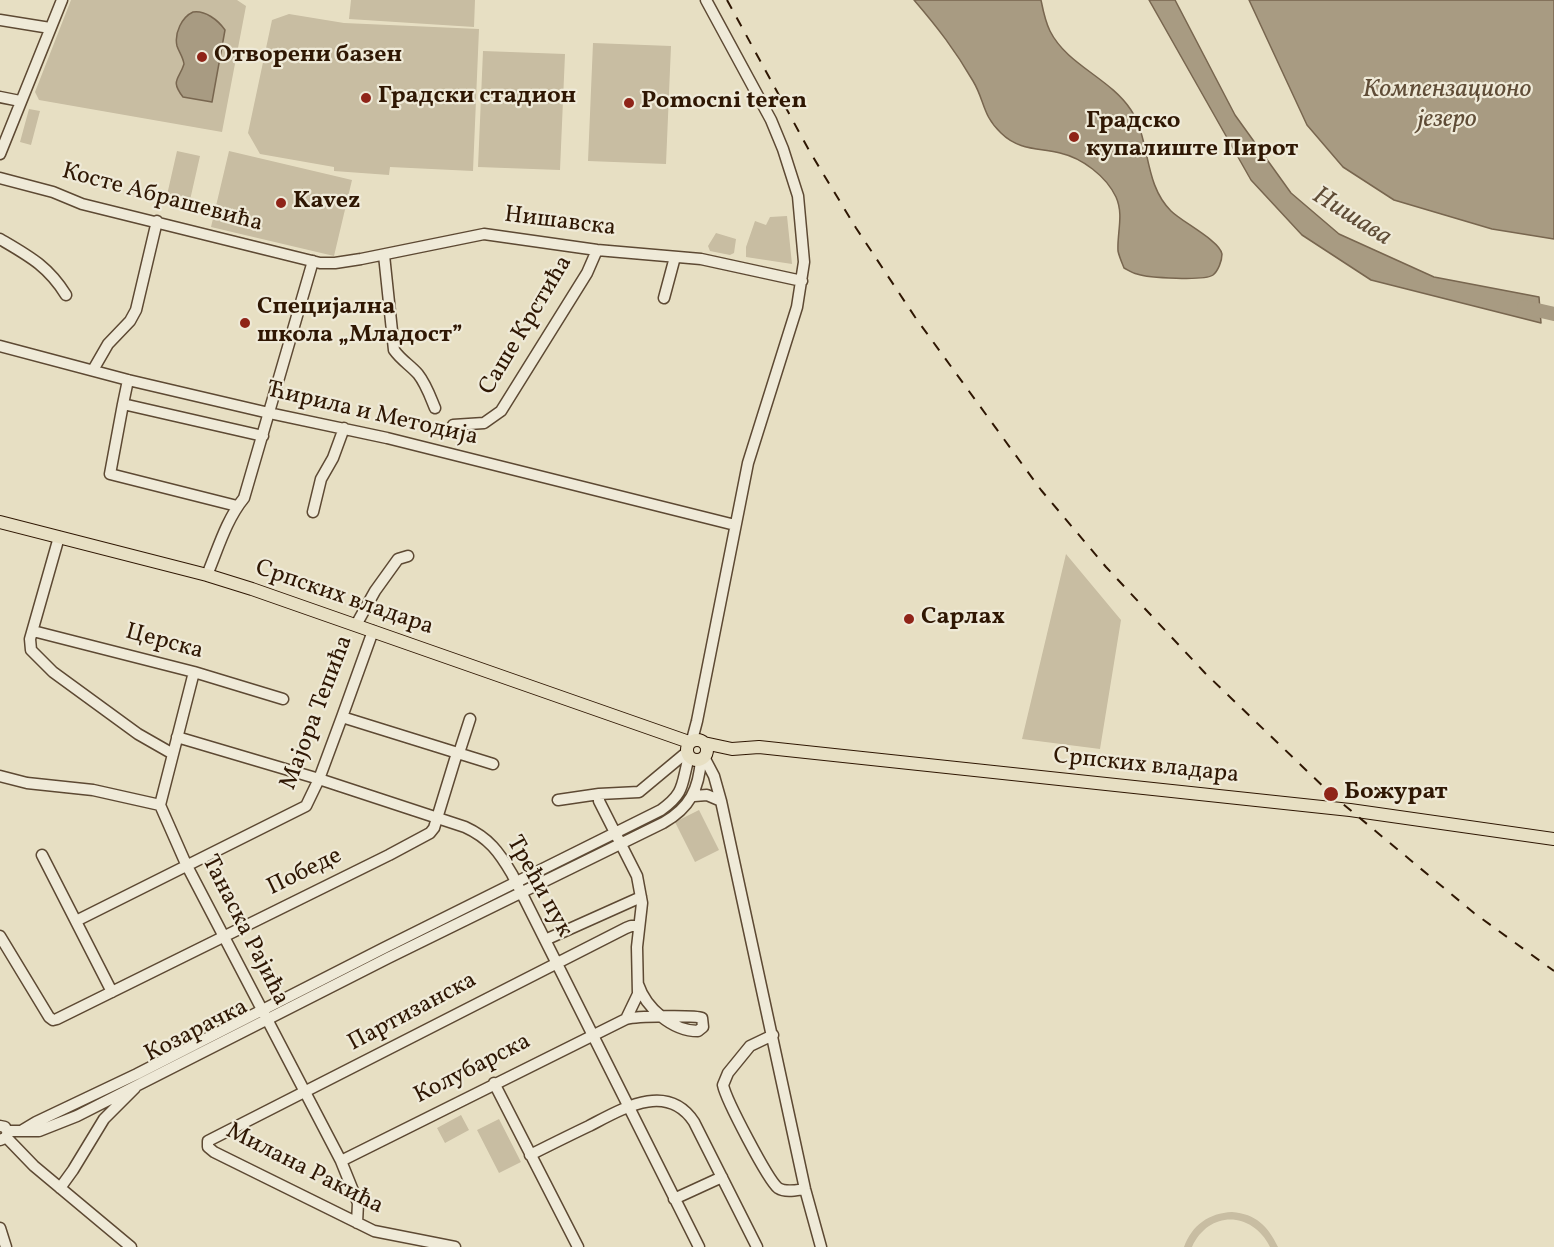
<!DOCTYPE html>
<html>
<head>
<meta charset="utf-8">
<style>
  body { margin:0 }
  canvas { display:block; background:#e7dfc3 }
</style>
</head>
<body>
<canvas width="1554" height="1247"></canvas>
<script>
const context = document.querySelector('canvas').getContext('2d');
context.lineJoin = 'round';
function fillPath(path, color) { context.fillStyle = color; context.fill(path, 'evenodd'); }
function stroke(path, color, width, dash) { context.strokeStyle = color; context.lineWidth = width; context.lineCap = dash ? 'butt' : 'round'; context.setLineDash(dash || []); context.stroke(path); }
function drawText(font, color, halo, rows, align = 'center') {
  context.font = font + ' Vollkorn,serif'; context.lineWidth = 4.5; context.setLineDash([]); context.textBaseline = 'middle'; context.strokeStyle = halo; context.fillStyle = color; for (const [text, x, y, turn = 0] of rows) {
    context.save(); context.translate(x, y); context.rotate((+turn || 0) * Math.PI / 180); context.textAlign = isNaN(turn) ? turn : align; if (halo) context.strokeText(text, 0, 0); context.fillText(text, 0, 0); context.restore();
  }
}
fillPath(new Path2D(`
  M71,0H237L246,6L222,132L39,100L35,92Z
  M351,0H475L474,27L349,19Z
  M289,14L344,23L479,29L473,171L390,167L389,175L334,171V167L260,154L248,133L272,20Z
  M593,43L671,46L666,164L588,161Z
  M483,51L565,54L560,170L478,167Z
  M29,109L40,111L31,145L20,142Z
  M177,151L200,156L190,200L167,195Z
  M229,151L352,180L334,256L211,227Z
  M787,216L792,264L746,257V247L755,221L766,225L770,217Z
  M716,233L736,239L734,253L730,255L710,251L708,246Z
  M1066,554L1121,620L1100,749L1022,739Z
  M699,810L719,850L695,862L675,822Z
  M461,1115L469,1130L445,1143L437,1128Z
  M499,1119L521,1162L499,1173L477,1130Z
  M1232,1212C1256,1214 1268,1226 1278,1247H1270C1252,1211 1209,1210 1192,1247H1184C1192,1225 1209,1213 1232,1212Z`), '#c8bda2');
const water = new Path2D(`
  M914,0H1041C1043,10 1045,21 1050,31C1067,65 1110,78 1131,110C1151,141 1143,183 1171,211C1182,222 1220,241 1222,254C1222,261 1218,271 1213,275C1205,281 1148,278 1137,274C1132,273 1128,270 1124,268C1122,263 1119,256 1118,251C1117,232 1124,215 1116,197C1106,176 1082,158 1060,153C1038,148 1018,150 1001,133C982,115 985,101 973,81C955,50 938,28 914,0Z
  M1149,0H1175L1235,115L1291,193L1339,234L1434,277L1539,297L1541,323L1371,280L1302,235L1251,180Z
  M1249,0H1554V239L1492,229L1394,200L1343,167L1307,125Z
  M193,12C205,10 218,20 225,30L212,102L183,97C170,80 179,80 184,64C183,57 179,52 177,46C174,33 182,17 193,12Z`);
fillPath(water, '#a89b82');
stroke(water, '#78664f', 1.5);
stroke(new Path2D(`
  M1524,307L1554,314`), '#a89b82', 14);
const minor = new Path2D(`
  M0,20L50,28
  M0,97L20,101
  M0,154L62,0
  M0,178L53,192L82,204L320,263H335L361,259L484,234L597,250L701,259L802,281
  M0,239C29,256 48,266 66,295
  M384,255L394,350C401,360 410,365 418,374C426,384 430,396 435,408
  M664,298L675,257
  M0,346L128,380L269,413L387,438L735,525
  M93,370L108,344L130,321L136,310L157,221
  M128,380L123,404L263,436
  M123,404L110,474L237,506
  M453,425L484,423L501,411L587,273L597,250
  M313,512L321,479L333,458L344,428
  M59,537L30,639L31,650L53,672L138,734L173,754
  M207,575C218,549 226,520 244,498L313,261
  M356,625L375,591L398,559L408,556
  M33,631L194,672L283,699
  M342,717L493,764
  M177,737L319,779L465,827C489,838 499,852 512,874L699,1247
  M692,740L697,721L748,463L797,307L804,262L798,196L783,149L771,120L706,0
  M459,753L470,719
  M704,757L714,776L721,801L805,1189L821,1247
  M0,776L27,783L93,790L160,805
  M599,794V801L637,876L642,903L637,947L638,994L626,1019
  M694,796L707,795L721,801
  M558,800L599,794L639,792L687,752
  M160,805L186,864L341,1161L358,1203L357,1223
  M160,805L194,672
  M42,855L112,992
  M76,921L306,806L319,779L342,717L373,631
  M0,936L49,1017L53,1020L57,1019L389,855L430,833L434,828L457,753
  M545,940L641,897
  M773,1035L750,1046L728,1073L723,1085C726,1100 768,1180 778,1188C786,1193 797,1190 805,1189
  M494,1083L578,1247
  M0,1126L5,1127L8,1133L5,1138L0,1140
  M7,1131H39L77,1116L388,958L663,823C690,808 699,789 701,759
  M21,1131L36,1122L137,1074L384,948L661,810C686,792 681,784 689,757
  M6,1137L34,1166L131,1247
  M530,1155C550,1145 570,1135 589,1126C622,1109 667,1081 694,1122L757,1247
  M341,1161L626,1019C636,1016 695,1015 702,1018L703,1027L698,1031C672,1031 646,1008 638,984
  M60,1188L73,1170L104,1119L135,1088
  M674,1199L722,1177
  M0,1228L6,1247
  M455,1247L374,1231L214,1152L208,1147V1141L626,928L631,926H639`);
const major = new Path2D(`
  M0,522L207,575L252,589L689,742
  M687 750a10 10 0 1 1 20 0a10 10 0 1 1-20 0Z
  M704,743L732,749L759,747L1350,810L1554,839`);
stroke(minor, '#5d4933', 13);
stroke(major, '#2f1703', 14);
stroke(minor, '#efead8', 10);
stroke(major, '#e7dfc3', 12);
stroke(new Path2D(`
  M727,0L810,152L856,228L915,317L1041,490L1106,567L1205,673L1331,794L1474,913L1554,971`), '#2f1703', 2, [10, 10]);
for (const [x, y, r, color] of [
  [202,57,6,"#8f2418"],
  [366,98,6,"#8f2418"],
  [629,103,6,"#8f2418"],
  [1074,137,6,"#8f2418"],
  [281,203,6,"#8f2418"],
  [245,323,6,"#8f2418"],
  [909,619,6,"#8f2418"],
  [1331,794,8,"#8f2418"]
]) { const dot = new Path2D(); dot.arc(x, y, r, 0, 2 * Math.PI); context.fillStyle = color; context.fill(dot); stroke(dot, '#efead8', 2); }
drawText('bold 24px', '#2f1703', '#efead8', [
  ["Отворени базен",214,57],
  ["Градски стадион",378,98],
  ["Pomocni teren",641,103],
  ["Градско",1086,123],
  ["купалиште Пирот",1086,151],
  ["Kavez",293,203],
  ["Специјална",257,309],
  ["школа „Младост”",257,337],
  ["Сарлах",921,619],
  ["Божурат",1344,794]
], 'left');
drawText('24px', '#2f1703', '#efead8', [
  ["Косте Абрашевића",162,199,15],
  ["Нишавска",560,223,7],
  ["Саше Крстића",527,326,-59],
  ["Ћирила и Методија",372,415,13],
  ["Српских владара",344,599,19],
  ["Церска",164,643,15],
  ["Мајора Тепића",318,713,-69],
  ["Српских владара",1146,767,6],
  ["Победе",305,873,-26],
  ["Трећи пук",538,887,61],
  ["Танаска Рајића",244,931,63],
  ["Партизанска",413,1013,-28],
  ["Козарачка",197,1032,-27],
  ["Колубарска",473,1070,-27],
  ["Милана Ракића",304,1170,27]
]);
drawText('italic 26px', '#5f4c36', '#efead8', [
  ["Компензационо",1447,91],
  ["језеро",1447,121],
  ["Нишава",1351,218,32]
]);
</script>
</body>
</html>
